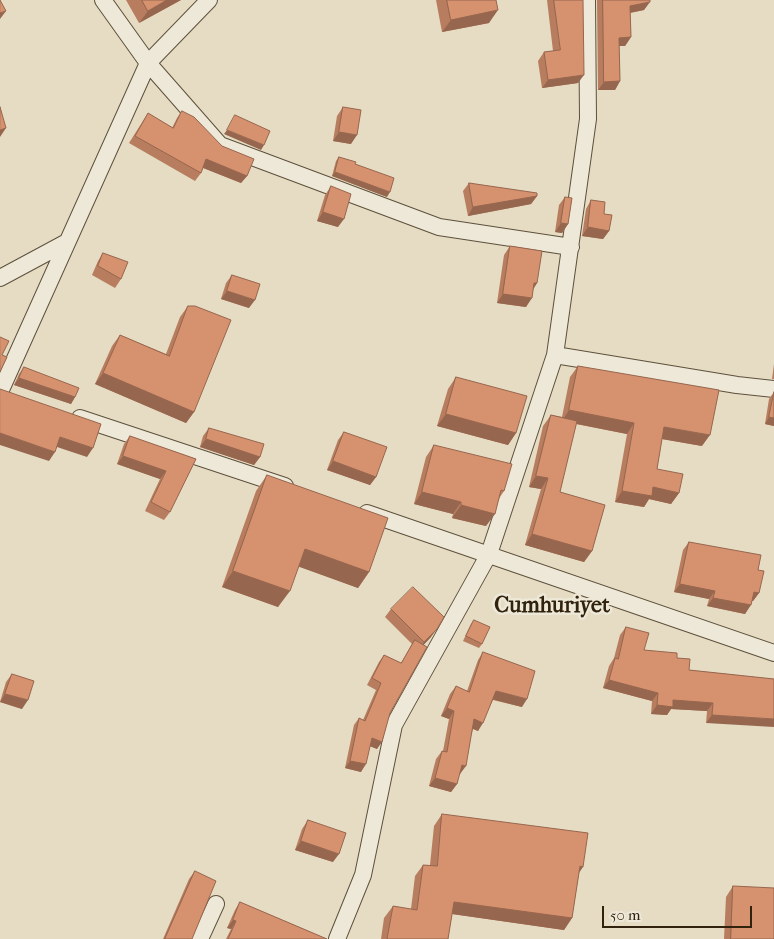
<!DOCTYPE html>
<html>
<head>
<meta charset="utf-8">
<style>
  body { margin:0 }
  #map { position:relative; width:774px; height:939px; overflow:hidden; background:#e5dcc3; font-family:"IM FELL French Canon",serif }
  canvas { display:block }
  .scale { position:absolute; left:602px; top:906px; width:150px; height:22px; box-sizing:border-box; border:2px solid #31220e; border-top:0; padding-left:6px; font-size:15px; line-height:18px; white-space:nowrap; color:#31220e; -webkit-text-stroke:4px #eee8d8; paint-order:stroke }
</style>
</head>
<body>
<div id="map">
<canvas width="774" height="939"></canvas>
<div class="scale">50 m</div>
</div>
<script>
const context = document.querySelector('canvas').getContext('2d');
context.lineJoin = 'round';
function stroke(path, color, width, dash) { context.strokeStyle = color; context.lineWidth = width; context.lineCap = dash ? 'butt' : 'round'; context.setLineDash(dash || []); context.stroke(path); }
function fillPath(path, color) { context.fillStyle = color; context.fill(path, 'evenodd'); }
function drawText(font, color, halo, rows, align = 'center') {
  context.font = font + ' "IM FELL French Canon",serif'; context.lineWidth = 5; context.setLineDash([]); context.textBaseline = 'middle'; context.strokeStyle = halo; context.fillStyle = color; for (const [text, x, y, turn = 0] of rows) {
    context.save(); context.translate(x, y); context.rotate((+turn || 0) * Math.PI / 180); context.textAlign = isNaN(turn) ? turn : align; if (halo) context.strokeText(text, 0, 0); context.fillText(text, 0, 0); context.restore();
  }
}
const minor = new Path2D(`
  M103,0L148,63L220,145L439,227L571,247
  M0,278L67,242
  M555,355L737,385L774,389
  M0,392L148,63L209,0
  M80,418L285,486
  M367,513L774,653
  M200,939L216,904
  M337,939L363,875L394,725L489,554L555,355L588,119L587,0`);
stroke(minor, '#5e503b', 18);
stroke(minor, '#eee8d8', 16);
fillPath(new Path2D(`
  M126,0H181L139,23Z
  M436,0H496L489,23L442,32Z
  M547,0H583L578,83L542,88L538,61L544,52L553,51Z
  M597,0H650L644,10L630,13L631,37L625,46H619L620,81L615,90H598Z
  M343,107L351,144L333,141L337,116Z
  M182,111L247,176L241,183L203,168L201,173L195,181L129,143L148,113L172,128L177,118Z
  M339,157L355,164L387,197L332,176L336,161Z
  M469,183L537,196L531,204L468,216L463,191Z
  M331,186L338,227L317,221L325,195Z
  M565,197L568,224L562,233L555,232L559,205Z
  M591,200L604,214L609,231L603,239L582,236L586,209Z
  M510,246L537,283L533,290L526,307L497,303L504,255Z
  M103,253L121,279L115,288L92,275L98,261Z
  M232,275L249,308L221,299L226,283Z
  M188,306L194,412L186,423L95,384L112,346L120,335L166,354L180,317Z
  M774,364V379H772Z
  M578,366L702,446L662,439L657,469L679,493L671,504L649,499L644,507L615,502L627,434L576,424L560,492L592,551L584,562L525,545L541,489L529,487L543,426L551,415L562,417L570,377Z
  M24,367L75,397L71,404L14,385L19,374Z
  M456,377L516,433L508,445L437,426L448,389Z
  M774,392V426L765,424L769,399Z
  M209,428L260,457L254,465L200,447L203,436Z
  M344,432L376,477L370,485L327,470L338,440Z
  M130,436L196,459L170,512L164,520L145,511L160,479L117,464L124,444Z
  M434,445L504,491L500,497L486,526L452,518L453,514L414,504L426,457Z
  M267,475L369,572L358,588L299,566L278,607L222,587L256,491Z
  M689,542L758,570L759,593L753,601H752L745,614L707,606L709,599L674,592L683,550Z
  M391,609L431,637L423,645L390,713L377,749L370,746L361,772L345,768L354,725L359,718L363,720L376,690L367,685L379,662L384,655L401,663L412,644L385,617Z
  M474,620L482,644L479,648L463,641L471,624Z
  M626,627L644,650L677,658L689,670L774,679L706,723L707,711L671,709L667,715L651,714L652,701L603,688L609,666L614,658L620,635Z
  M483,652L522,707L493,700L478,731L473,729L460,774H459L457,784L451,792L429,786L436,759L442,751H443L449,719L441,716L450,694L456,686L467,691L478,660Z
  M12,674L22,709L0,702L6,682Z
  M442,814L579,873L572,918L564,930L452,914L448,939H381L384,918L393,906L411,909L415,876L423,865H430L434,826Z
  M308,820L333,862L295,850L302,829Z
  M195,871L192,939H163L189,879Z
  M733,886L774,939H724L726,897Z
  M240,902L327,939H226L231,929L227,928L235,910Z`), '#b87d5f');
fillPath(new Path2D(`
  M167,0H181L139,23L148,11Z
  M650,2L644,10L624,14L630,6Z
  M498,10L489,23L442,32L451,20Z
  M6,11L0,19V13Z
  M631,37L625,46H613L619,38Z
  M584,75L578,83L542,88L548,80Z
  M620,81L615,90H598L604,82Z
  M6,128L0,137V130Z
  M227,130L264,145L261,150L224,134Z
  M339,132L357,135L351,144L333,141Z
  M206,159L247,176L241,183L201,167Z
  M335,172L390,192L387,197L332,176Z
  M537,196L531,204L468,216L473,207Z
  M323,212L344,219L338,227L317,221Z
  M561,223L568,224L562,233L555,232Z
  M588,227L609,231L603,239L582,236Z
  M534,283H537L531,292Z
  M227,291L255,300L249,308L221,299Z
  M503,294L532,298L526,307L497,303Z
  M103,373L194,412L186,423L95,384Z
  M19,378L75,397L71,404L14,385Z
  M569,410L634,423L627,434L562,421Z
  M446,414L516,433L508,445L437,426Z
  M769,417L774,418V426L765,424Z
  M664,427L710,435L702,446L656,438Z
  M0,433L55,452L49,461L0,445Z
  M60,437L93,448L87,457L54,446Z
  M206,439L260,457L254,465L200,447Z
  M123,456L166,471L160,479L117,464Z
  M333,461L376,477L370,485L327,470Z
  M536,476L548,478L541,489L529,487Z
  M653,487L679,493L671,504L649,499L644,507L615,502L622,491Z
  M422,492L461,502L453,514L414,504Z
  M461,505L495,514L486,526L452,518Z
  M532,534L592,551L584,562L525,545Z
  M305,549L369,572L358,588L294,565Z
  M233,571L290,591L278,607L222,587Z
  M680,584L715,591L709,599L674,592Z
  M754,592L759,593L753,601L748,600Z
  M713,598L751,605L745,614L707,606Z
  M437,629L431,637L418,651L424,642Z
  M609,680L658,693L652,701L603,688Z
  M496,691L527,699L522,707L491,699Z
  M5,694L28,700L22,709L0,702Z
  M673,700L713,703L707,711L671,709L667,715L651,714L657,705Z
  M447,708L454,711L449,719L441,716Z
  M712,715L774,719V727L706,723Z
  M474,719L483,723L478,731L469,727Z
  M372,738L382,742L377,749L367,745Z
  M350,761L366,764L361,772L345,768Z
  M462,765L466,766L460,774L456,773Z
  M435,778L457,784L451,792L429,786Z
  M301,841L339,854L333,862L295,850Z
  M580,866L583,867L575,879Z
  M454,902L572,918L564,930L445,913Z
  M233,920L236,921L231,929L227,928Z`), '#96664e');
const building = new Path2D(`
  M0,0L6,11L0,13Z
  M142,0H167L148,11Z
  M447,0H496L498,10L451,20Z
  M554,0H583L584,75L548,80L544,52L560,50Z
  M603,0H650V2L630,6L631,37L619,38L620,81L604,82Z
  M0,107L6,128L0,130Z
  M343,107L361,110L357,135L339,132Z
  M182,111L194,117L222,146L254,159L247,176L206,159L201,173L135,136L148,113L173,128Z
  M235,115L270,131L264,145L227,130Z
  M339,157L356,162L355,164L394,178L390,192L335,172Z
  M469,183L537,193V196L473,207Z
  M331,186L351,194L344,219L323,212Z
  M565,197L572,198L568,224L561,223Z
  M591,200L605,202L604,214L612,215L609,231L588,227Z
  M510,246L542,251L537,283H534L532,298L503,294Z
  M103,253L128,262L121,279L98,266Z
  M232,275L260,284L255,300L227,291Z
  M188,306H195L231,320L194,412L103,373L120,335L169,356Z
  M0,337L9,341L2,355L7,357L0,372Z
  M578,366L719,390L710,435L664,427L657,469L683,474L679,493L653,487L652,496L622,491L634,423L569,410Z
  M24,367L79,388L75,397L19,378Z
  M456,377L527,396L516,433L446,414Z
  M0,389L101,424L93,448L60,437L55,452L0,433Z
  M774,392V418L769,417Z
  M551,415L577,421L560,492L605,505L592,551L532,534L548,478L536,476Z
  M209,428L264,444L260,457L206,439Z
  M344,432L387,447L376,477L333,461Z
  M130,436L196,459L170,512L151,502L166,471L123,456Z
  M434,445L512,464L504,491L501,490L495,514L461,505V502L422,492Z
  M267,475L388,518L369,572L305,549L290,591L233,571Z
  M689,542L761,555L758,570L764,571L759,593L754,592L751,605L713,598L715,591L680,584Z
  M413,587L444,617L437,629L424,642L391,609Z
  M474,620L490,627L482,644L466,636Z
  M626,627L649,633L644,650L677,653V658L690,659L689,670L774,679V719L712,715L713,703L673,700V707L657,705L658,693L609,680L615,658L618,659Z
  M415,640L427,647L390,713L382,742L372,738L366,764L350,761L359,718L365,721L381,683L372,678L384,655L401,663Z
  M483,652L535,671L527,699L496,691L483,723L474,719L466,766L462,765L457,784L435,778L442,751L447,752L454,711L447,708L456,686L469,692Z
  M12,674L34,681L28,700L5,694Z
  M442,814L588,833L583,867L580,866L572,918L454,902L448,939H387L393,906L417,910L423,865L437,866Z
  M308,820L346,833L339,854L301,841Z
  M195,871L216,881L192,939H165Z
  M733,886L774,888V939H731Z
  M240,902L327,939H228L236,921L233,920Z`);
fillPath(building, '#d6916f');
stroke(building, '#96664e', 1);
drawText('bold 22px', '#31220e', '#eee8d8', [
  ["Cumhuriyet",552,607]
]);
</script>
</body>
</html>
